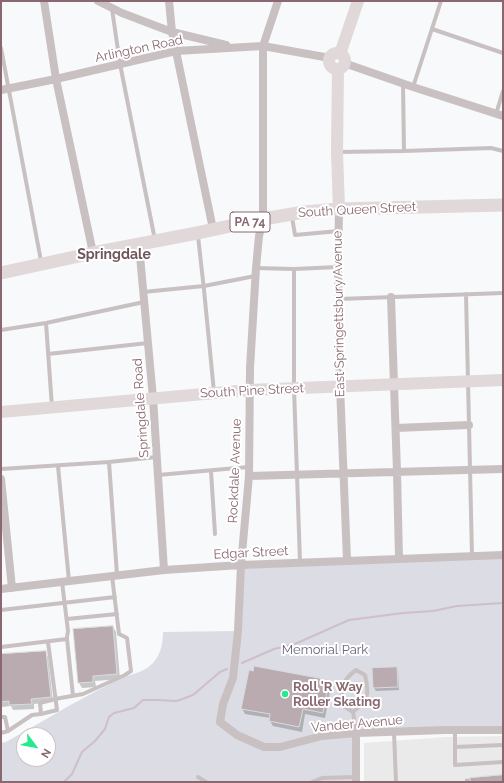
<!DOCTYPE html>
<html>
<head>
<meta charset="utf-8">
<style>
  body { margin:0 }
  #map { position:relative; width:504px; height:783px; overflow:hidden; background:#f7f9fa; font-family:Raleway,sans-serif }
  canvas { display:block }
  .frame { position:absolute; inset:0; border:2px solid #896870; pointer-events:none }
  .north { position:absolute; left:16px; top:727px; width:40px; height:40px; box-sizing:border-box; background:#fff; border:1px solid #d0c3c6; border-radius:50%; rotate:122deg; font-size:11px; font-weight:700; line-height:16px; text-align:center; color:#896870 }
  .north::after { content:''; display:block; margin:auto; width:14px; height:18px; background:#28e98d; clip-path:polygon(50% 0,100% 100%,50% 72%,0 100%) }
</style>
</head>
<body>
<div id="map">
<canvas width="504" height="783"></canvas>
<div class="frame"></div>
<div class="north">N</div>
</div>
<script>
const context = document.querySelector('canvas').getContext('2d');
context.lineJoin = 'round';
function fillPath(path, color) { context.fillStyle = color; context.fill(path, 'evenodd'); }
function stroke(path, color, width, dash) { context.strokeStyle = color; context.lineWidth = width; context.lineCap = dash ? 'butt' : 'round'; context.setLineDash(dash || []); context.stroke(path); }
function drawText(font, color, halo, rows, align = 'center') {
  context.font = font + ' Raleway,sans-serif'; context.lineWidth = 4; context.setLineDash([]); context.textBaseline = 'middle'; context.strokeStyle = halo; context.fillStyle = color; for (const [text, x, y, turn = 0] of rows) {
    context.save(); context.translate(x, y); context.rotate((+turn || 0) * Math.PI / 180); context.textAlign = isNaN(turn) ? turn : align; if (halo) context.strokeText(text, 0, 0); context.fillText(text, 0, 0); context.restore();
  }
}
fillPath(new Path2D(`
  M503,736V782H364V743L446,737Z`), '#eaeaeb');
fillPath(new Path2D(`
  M503,555V730L356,733V782H1V743L6,742C35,726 62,709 91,694C100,689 109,684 118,680C130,674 144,673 153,663C161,654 163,643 163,632L238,631L241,565ZM24,735H48V759H24Z`), '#dbdce4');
fillPath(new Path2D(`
  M113,627L116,632L120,679L95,681L96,687L82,688L79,683L75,630Z
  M45,652L48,657L53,702L34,704V709L13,710L11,706L1,707V655Z
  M396,668L398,671L399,690L376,691L374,688Z
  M328,681L331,686L325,718L305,714L302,732L273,726L270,721V718L245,714L242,708Z
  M503,776V782H465V779Z`), '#0003');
stroke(new Path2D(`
  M242,663L274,649L295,644L349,620L403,613L433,611L457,606L503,603
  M64,782L72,774L82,752L95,741L105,729L109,717L114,713L134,708L143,700H156L177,701L193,695L220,672L227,669`), '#d0bfc7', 2);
const building = new Path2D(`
  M113,626L117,674L93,676V682L78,683L73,629Z
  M46,651L51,697L31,699L32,704L9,705V701L1,702V654Z
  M254,666L329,680L323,713L303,709L299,727L269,721L270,714L241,709L249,670L253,671Z
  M397,667L398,687L373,688L372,668Z
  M503,775V782H470V778Z`);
fillPath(building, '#baabb0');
stroke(building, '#d9dbdc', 1);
stroke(new Path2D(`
  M112,9L120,64L155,240
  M432,29L503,53
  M1,48L41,261
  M403,84L404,151
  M413,87L441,1
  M496,114L503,91
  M338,152L404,151L491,148L503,151
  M292,217L295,235L339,231
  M198,236L204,290L214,392
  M256,268L294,269L338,267
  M294,269V388L300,562
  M143,292L204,286L255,276
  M466,294L472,556
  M339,299L503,293
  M46,323L52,407
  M1,330L46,323L144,302
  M48,354L148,343
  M109,462L117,575
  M58,466L69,581
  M1,469L109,462L157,457
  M211,471L215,534
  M158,475L248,467
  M1,610L115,597
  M67,619L117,614
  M67,639L73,696
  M1,647L67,639V637L68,631L62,582
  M353,712C368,699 370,696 365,675L356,670C342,680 341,689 342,705L353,712L356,733
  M41,714L40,703L55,699L83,694L125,675L131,671L127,638L119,634L112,576
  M1,717H5L8,731
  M455,730V765L503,762
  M394,732L396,782
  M1,733L8,731L32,715L41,714L57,710L48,642
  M455,747L503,745
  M198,777L206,782
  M312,782L322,778L356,777`), '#c9c0c2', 4);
stroke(new Path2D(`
  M44,1L56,79L93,253
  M98,1L122,13L172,32L226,45
  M169,1L172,32L213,229
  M278,1L263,46V219L259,236L256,268L250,368L249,476L241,565L238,631L233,678L223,704L220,722L237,735L264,747H280L322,736L356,733L445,730H503
  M344,63L413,87L503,116
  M1,90L56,79L176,51L263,46L330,58
  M339,209L338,266L340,386L347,560
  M139,245L153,398L164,570
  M391,297L397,472L399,558
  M396,428L469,425
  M249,476L503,469
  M1,479L12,588
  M1,589L164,570L241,565L503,555
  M356,733V782`), '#c9c0c2', 8);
stroke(new Path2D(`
  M329 61a8 8 0 1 1 16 0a8 8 0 1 1-16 0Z
  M340,54L358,1
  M338,69L337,152L339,209
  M1,412L249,390L503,380`), '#e0d8d9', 12);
stroke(new Path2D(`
  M1,273L93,253L197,233L263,219L304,212L339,209L503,205`), '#e0d8d9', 13);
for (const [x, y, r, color] of [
  [285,694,4,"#28e98d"]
]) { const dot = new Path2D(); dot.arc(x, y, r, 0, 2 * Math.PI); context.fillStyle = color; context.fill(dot); stroke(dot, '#fff', 1.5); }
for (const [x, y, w] of [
  [250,222,40]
]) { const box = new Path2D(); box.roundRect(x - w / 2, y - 10, w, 20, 3); context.fillStyle = '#fff'; context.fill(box); stroke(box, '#896870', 1); }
drawText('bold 12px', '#896870', null, [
  ["PA 74",250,222]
]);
drawText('13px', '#896870', '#fff', [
  ["Arlington Road",139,49,-12],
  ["South Queen Street",357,210,-3],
  ["East Springettsbury Avenue",339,314,-91],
  ["South Pine Street",252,391,-3],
  ["Springdale Road",141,408,-94],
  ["Rockdale Avenue",235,471,-88],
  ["Edgar Street",251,553,-3],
  ["Vander Avenue",357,724,-5]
]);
drawText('13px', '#696780', '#fff', [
  ["Memorial Park",325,650]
]);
drawText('bold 13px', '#896870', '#fff', [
  ["Roll 'R Way",293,687],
  ["Roller Skating",293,702]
], 'left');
drawText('bold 14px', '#6e565c', '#fff', [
  ["Springdale",114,255]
]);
</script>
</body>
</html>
